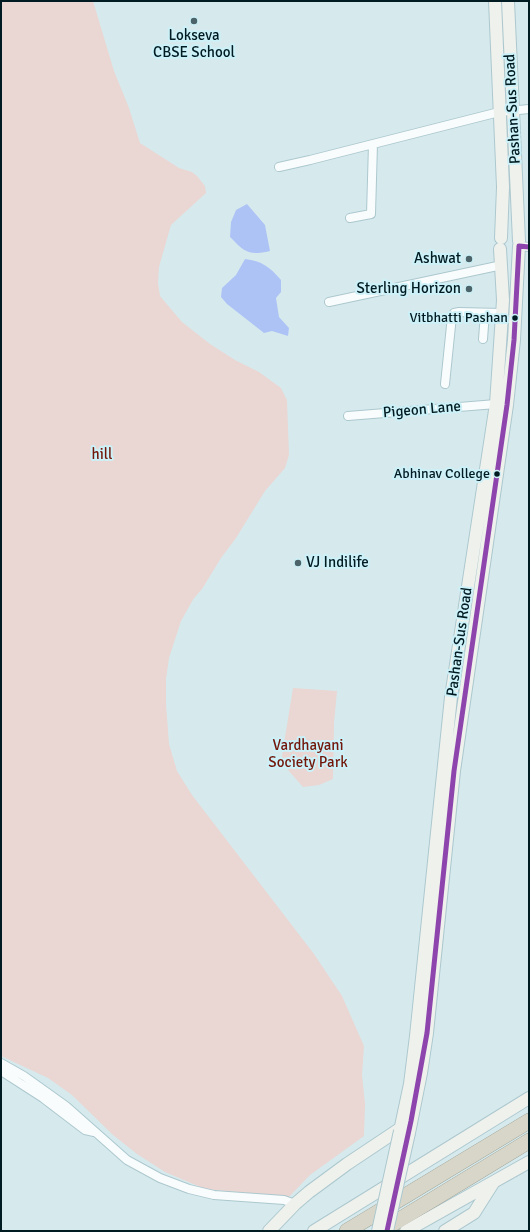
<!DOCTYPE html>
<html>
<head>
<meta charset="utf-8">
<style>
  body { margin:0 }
  #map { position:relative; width:530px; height:1232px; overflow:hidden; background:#d6eaee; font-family:Signika,sans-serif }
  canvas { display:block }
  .frame { position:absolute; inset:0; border:2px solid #001b21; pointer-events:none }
</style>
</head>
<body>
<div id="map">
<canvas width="530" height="1232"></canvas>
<div class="frame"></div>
</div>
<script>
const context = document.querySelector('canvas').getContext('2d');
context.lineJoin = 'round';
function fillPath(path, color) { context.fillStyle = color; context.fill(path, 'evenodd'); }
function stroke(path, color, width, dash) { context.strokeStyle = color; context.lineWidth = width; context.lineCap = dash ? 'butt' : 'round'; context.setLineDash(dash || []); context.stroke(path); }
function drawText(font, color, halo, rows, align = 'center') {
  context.font = font + ' Signika,sans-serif'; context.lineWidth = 4; context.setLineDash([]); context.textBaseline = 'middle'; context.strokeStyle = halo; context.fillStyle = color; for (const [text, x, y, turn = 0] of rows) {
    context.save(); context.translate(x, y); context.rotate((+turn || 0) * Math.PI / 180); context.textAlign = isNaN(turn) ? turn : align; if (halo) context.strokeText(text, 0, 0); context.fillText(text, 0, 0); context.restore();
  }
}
fillPath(new Path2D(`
  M1,1H93L114,71L129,108L140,143L179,168L192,172L197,176L205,186L206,193L171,225L159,267L158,283L160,296L182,322L210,344L235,360L259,372L281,388L287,400L289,455L285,468L265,491L236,538L221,558L202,589L194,598L181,621L169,658L166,679V704L169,744L177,771L192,795L314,954L342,996L364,1046L362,1075L365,1104L364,1136L310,1175L289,1197L205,1189L165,1172L137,1154L113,1135L72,1095L48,1078L1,1056Z
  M293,688L337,691L334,723L333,779L319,785L303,787L281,762Z`), '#ead6d2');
fillPath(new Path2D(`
  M247,204L265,225L270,251C248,256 245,252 230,237L231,222L236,210Z
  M245,259C262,261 270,267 281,280V292L276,298L279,317L289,328L288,336L272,331L264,333L227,304L221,297L222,288L236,275Z`), '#aec3f5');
const street = new Path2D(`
  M279,167L310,160L499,112L529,109
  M350,218L371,214L373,144
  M519,246L529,247
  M329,302L502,265
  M483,339L485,313
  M445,384L452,316L454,313L459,312L502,313
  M348,416L496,404
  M1,1063L24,1076L66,1106L127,1160L160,1178L189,1189L214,1195L284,1200L295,1204
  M1,1071L43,1098L85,1130L94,1132`);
const secondary = new Path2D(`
  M495,1L503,187L501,238
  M508,1L519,241
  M400,1131L410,1084L416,1036L451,697L496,404L503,300L500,249
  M409,1133L421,1073L427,1033L454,771L507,405L514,340L519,246
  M269,1231L295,1204L309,1192L347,1164L401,1128
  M314,1231L529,1098
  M406,1231L529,1162
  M445,1231L474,1213L493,1183`);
const highway = new Path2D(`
  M347,1231L529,1121
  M381,1231L529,1141`);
stroke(street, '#acc8ce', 10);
stroke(secondary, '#acc8ce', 14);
stroke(highway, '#9ba195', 16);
stroke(street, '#f9fcfc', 8);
stroke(secondary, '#eff1ed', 12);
stroke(highway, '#d8d6c9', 15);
const secondaryBridge = new Path2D(`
  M378,1231L400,1131
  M387,1231L409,1133`);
stroke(secondaryBridge, '#acc8ce', 14, []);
stroke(secondaryBridge, '#eff1ed', 12);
stroke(new Path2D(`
  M387,1231L411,1121L427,1033L454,771L507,405L514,340L519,246L529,247`), '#8e44ad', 5);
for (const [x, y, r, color] of [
  [194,21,4,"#4b6369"],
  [469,259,4,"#4b6369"],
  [469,289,4,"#4b6369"],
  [515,318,3.5,"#001b21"],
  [497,474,3.5,"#001b21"],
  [298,563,4,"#4b6369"]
]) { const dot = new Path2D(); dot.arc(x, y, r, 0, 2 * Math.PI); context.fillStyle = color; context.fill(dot); stroke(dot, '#ccf1f8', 1.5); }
drawText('14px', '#001b21', '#ccf1f8', [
  ["Vitbhatti Pashan",508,318],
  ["Abhinav College",490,474]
], 'right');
drawText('15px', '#001b21', '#ccf1f8', [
  ["Lokseva",194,36,"center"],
  ["CBSE School",194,53,"center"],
  ["Ashwat",461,259],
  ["Sterling Horizon",461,289],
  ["VJ Indilife",306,563,"left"]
], 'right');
drawText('15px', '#001b21', '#ccf1f8', [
  ["Pashan-Sus Road",513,109,-93],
  ["Pigeon Lane",422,410,-5],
  ["Pashan-Sus Road",460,642,-82]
]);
drawText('15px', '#72170a', '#ccf1f8', [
  ["hill",102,455],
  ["Vardhayani",308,746],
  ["Society Park",308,763]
]);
</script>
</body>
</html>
